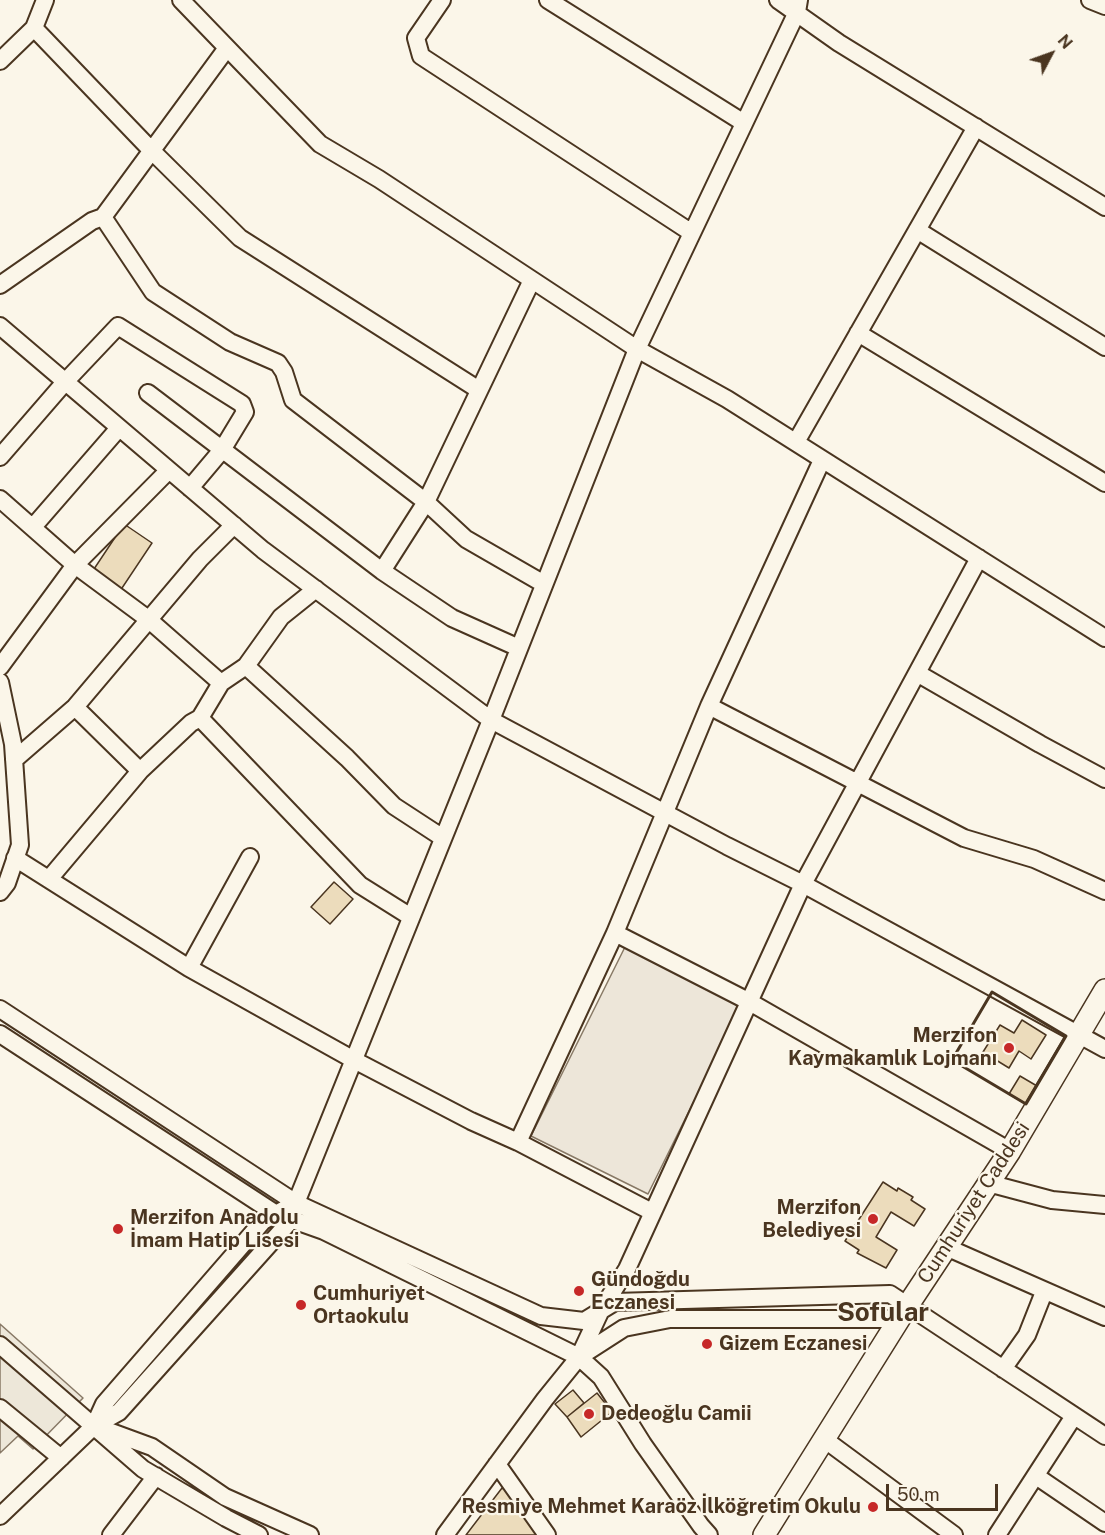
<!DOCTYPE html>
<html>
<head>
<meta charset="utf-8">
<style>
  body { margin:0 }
  #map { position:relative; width:1105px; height:1535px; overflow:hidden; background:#fbf6e9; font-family:"Public Sans",sans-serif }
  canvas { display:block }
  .north { position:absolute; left:1021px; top:24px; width:60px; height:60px; -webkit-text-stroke:4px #fbf6e9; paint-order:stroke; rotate:49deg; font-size:16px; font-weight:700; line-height:24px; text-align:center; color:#4a3520 }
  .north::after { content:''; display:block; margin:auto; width:21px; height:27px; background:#4a3520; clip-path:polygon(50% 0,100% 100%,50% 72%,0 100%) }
  .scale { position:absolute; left:886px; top:1484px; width:112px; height:27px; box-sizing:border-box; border:3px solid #4a3520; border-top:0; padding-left:8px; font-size:18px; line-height:21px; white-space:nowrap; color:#4a3520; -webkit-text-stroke:4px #fbf6e9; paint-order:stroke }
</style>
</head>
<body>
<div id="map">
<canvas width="1105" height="1535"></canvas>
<div class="north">N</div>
<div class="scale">50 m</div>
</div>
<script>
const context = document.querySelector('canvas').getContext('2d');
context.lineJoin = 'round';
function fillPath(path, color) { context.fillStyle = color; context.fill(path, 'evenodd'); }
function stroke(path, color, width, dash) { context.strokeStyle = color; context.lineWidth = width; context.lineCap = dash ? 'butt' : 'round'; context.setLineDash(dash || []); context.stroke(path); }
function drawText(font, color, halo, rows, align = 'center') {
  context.font = font + ' "Public Sans",sans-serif'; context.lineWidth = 4.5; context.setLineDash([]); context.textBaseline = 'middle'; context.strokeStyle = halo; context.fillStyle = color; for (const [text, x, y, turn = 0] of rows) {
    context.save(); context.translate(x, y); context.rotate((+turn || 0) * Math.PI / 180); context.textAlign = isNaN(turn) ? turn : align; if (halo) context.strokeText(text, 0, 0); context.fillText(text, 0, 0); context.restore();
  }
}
const green = new Path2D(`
  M625,947L741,1006L648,1194L531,1136Z`);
fillPath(green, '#ede6d9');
stroke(green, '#887966', 1.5);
const parking = new Path2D(`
  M0,1324L83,1398L33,1449L18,1436L0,1453Z`);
fillPath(parking, '#ede7d9');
stroke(parking, '#887966', 1.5);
const building = new Path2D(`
  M124,524L152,543L120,591L92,572Z
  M334,882L353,899L330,924L311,907Z
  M1022,1020L1046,1035L1031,1059L1019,1051L1009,1068L983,1052L1000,1025L1014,1033Z
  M1020,1076L1037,1086L1026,1104L1009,1094Z
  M883,1182L897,1191L898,1188L913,1197L911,1200L925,1209L914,1226L891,1212L876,1237L897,1250L886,1268L857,1253L859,1250L845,1241Z
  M573,1390L584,1403L567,1417L555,1404Z
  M597,1393L612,1412L581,1437L567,1417Z
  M502,1488L519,1497L545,1535H466Z`);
fillPath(building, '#ecdcbc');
stroke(building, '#4a3520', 1.5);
const minor = new Path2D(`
  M181,0L320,144L379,179L637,349L727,399L1105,638
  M442,0L416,38L421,56L692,233
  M548,0L744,123
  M778,0L839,43L1105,207
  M1090,0L1105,6
  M34,28L152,151L240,238L479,390
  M0,61L34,28L45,0
  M103,217L153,292L230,342L278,363L284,372L293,400L426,502L466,539L544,584
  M917,230L1105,347
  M0,285L92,221L103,217L227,48
  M0,326L263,550L491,720L727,846L803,884L1105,1049
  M858,333L1105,483
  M148,393L382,571L452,618L519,648
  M796,442L976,127
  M0,457L65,382L118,326L242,404L245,412L222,450L190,488
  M0,499L75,565L148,619L221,683
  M33,527L119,428
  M382,571L426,502L532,280
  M246,666L347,758L394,806L443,838
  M0,667L75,565L169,470
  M917,673L1040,744L1105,779
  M0,682L13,744L20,845L7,883L0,892
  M709,706L964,838L1034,859L1105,891
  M75,707L140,771
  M200,718L360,885L411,917
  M14,760L75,707L200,559L234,525
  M15,858L189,968L354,1060L471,1121L518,1142L652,1212
  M49,879L140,771L191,723L200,718L221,683L246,666L281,617L316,589
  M615,933L748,1001L1010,1151
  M189,968L250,857
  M0,1009L296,1203L541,1316L584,1321L615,1302L890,1294L1105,1436
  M0,1034L276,1214L324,1231L579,1357L624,1328L670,1319H899
  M518,1142L615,933L709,706L822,460
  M988,1183L1052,1200L1105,1205
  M946,1247L1105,1317
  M0,1345L143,1469L226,1518L259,1535
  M579,1357L601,1377L643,1444L701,1526L709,1535
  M1003,1369L1027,1335L1044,1292
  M0,1408L61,1458
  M94,1426L104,1404L263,1221L285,1209
  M103,1429L152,1447L225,1497L310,1535
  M824,1439L954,1535
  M497,1464L547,1535
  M1036,1476L1105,1523
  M0,1516L94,1426L119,1412L292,1219L296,1203L491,720L637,349L797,12L799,0
  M111,1535L156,1476
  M445,1535L545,1399L579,1357L601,1310L627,1269L803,884L979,558
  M997,1535L1074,1416`);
const major = new Path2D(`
  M764,1535L908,1305L1010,1151L1105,990`);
stroke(minor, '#4a3520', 20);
stroke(major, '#4a3520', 24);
stroke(minor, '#fbf6e9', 16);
stroke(major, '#fbf6e9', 21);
stroke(new Path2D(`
  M992,992L1066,1036L1026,1104L952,1060Z`), '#4a3520', 3);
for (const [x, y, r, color] of [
  [1009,1048,6,"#c62828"],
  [873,1219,6,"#c62828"],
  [118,1229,6,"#c62828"],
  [579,1291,6,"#c62828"],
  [301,1305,6,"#c62828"],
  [707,1344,6,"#c62828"],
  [589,1414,6,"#c62828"],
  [873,1507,6,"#c62828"]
]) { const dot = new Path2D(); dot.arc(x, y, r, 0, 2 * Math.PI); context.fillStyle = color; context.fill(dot); stroke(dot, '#fbf6e9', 2); }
drawText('bold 20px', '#4a3520', '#fbf6e9', [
  ["Merzifon",997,1036,"right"],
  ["Kaymakamlık Lojmanı",997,1059,"right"],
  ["Merzifon",861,1208,"right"],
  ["Belediyesi",861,1231,"right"],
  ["Merzifon Anadolu",130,1218],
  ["İmam Hatip Lisesi",130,1241],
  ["Gündoğdu",591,1280],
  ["Eczanesi",591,1303],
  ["Cumhuriyet",313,1294],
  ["Ortaokulu",313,1317],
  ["Gizem Eczanesi",719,1344],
  ["Dedeoğlu Camii",601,1414],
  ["Resmiye Mehmet Karaöz İlköğretim Okulu",861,1507,"right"]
], 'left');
drawText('20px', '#4a3520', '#fbf6e9', [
  ["Cumhuriyet Caddesi",974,1203,-57]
]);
drawText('bold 26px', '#4a3520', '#fbf6e9', [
  ["Sofular",883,1313]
]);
</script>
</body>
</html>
